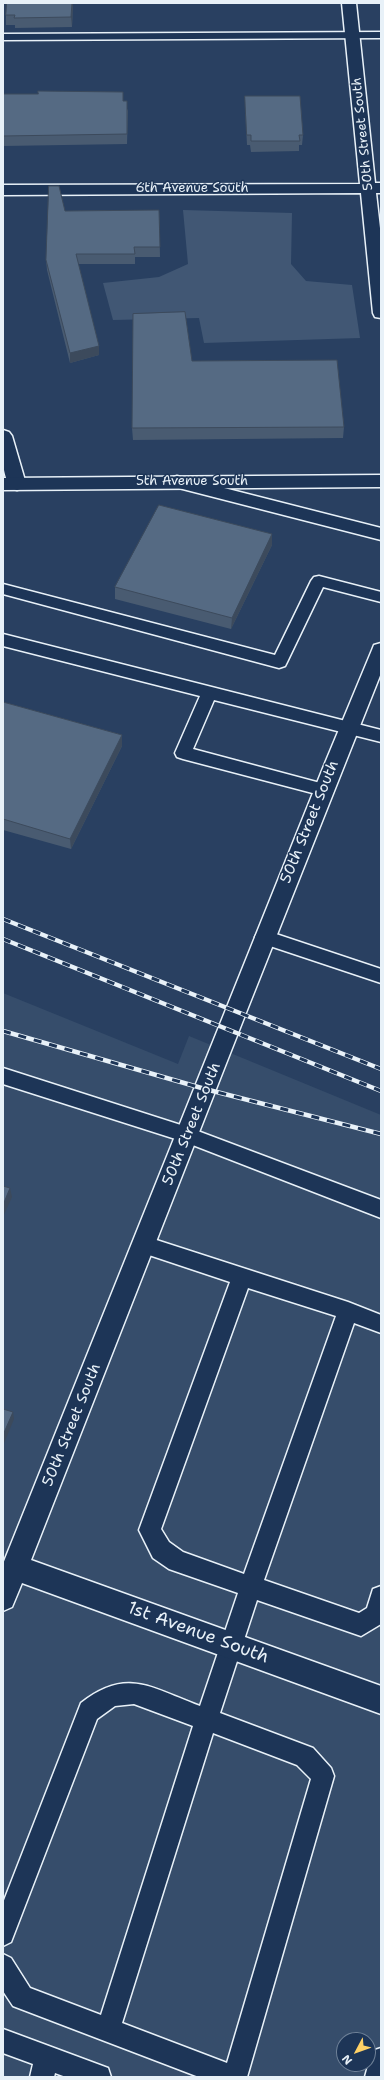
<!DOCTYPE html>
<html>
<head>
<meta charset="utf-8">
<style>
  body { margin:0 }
  #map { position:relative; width:384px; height:2080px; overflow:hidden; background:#294061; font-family:"Shantell Sans",sans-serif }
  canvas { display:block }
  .frame { position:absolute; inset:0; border:4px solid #e8f1f8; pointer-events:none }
  .north { position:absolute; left:336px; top:2032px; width:40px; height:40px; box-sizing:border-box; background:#1d3557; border:1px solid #6e8097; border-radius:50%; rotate:229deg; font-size:11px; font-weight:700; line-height:16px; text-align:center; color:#e8f1f8 }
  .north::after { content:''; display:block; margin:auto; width:14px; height:18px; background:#ffd166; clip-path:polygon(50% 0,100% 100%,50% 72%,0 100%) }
</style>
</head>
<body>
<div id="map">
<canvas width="384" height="2080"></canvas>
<div class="frame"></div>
<div class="north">N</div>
</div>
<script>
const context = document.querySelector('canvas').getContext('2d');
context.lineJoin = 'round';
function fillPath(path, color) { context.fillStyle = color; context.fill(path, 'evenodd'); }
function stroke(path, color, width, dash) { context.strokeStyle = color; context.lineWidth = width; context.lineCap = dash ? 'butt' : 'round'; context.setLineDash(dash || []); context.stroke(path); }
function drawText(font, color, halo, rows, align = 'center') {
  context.font = font + ' "Shantell Sans",sans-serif'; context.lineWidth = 3; context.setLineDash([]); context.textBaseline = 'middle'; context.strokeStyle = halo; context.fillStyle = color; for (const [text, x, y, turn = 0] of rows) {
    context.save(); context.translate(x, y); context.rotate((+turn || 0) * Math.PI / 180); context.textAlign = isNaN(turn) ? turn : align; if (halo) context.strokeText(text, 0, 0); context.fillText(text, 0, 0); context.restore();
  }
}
fillPath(new Path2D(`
  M3,993L178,1064L189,1036L381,1115V2077H3ZM344,2040H368V2064H344Z`), '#364d6b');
fillPath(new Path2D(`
  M183,210L292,213L291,264L306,281L352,285L360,338L204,343L199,318L113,320L103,283L159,277L188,264Z`), '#415774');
const lane = new Path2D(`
  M381,32V38L3,40V34Z
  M319,576L381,592V602L323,587L287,662L285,666L279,668L3,594V584L275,655L311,581L314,577Z
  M3,634L381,730V742L214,700L193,749L324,784L330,786L332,790L330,794L324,796L183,759L177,757L175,753L200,696L3,646Z
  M264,930L381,969V983L258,942L255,937L258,932Z
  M3,1068L187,1127L381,1200V1218L185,1142L3,1084Z
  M144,1236L348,1302L381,1315V1333L354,1323L264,1580L359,1613L367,1608L373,1589L381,1586V1624L361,1636L257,1600L220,1713L313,1748L331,1768L334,1776L247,2077H199L13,2006L3,1991V1954L11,1958L30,1988L101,2015L193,1726L134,1704L115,1706L97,1719L11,1942L3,1946V1903L81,1703C127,1667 151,1688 200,1706L238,1593L169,1569L153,1558L139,1530L230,1282L137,1251L134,1245L137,1239ZM248,1288L336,1316L244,1574L183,1552L169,1542L161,1529ZM213,1733L297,1765L311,1779L227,2063L122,2023Z
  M3,2029L108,2068L111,2077H66L55,2073L54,2077H30L33,2064L3,2053Z
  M381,2048V2077H365L372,2051Z`);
const street = new Path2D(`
  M342,3H356L375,183H381V193H376L381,237V318L375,317L373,313L361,193L3,195V185L360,184Z
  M3,430L9,432L12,436L26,484L23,488L17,490L11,488C0,471 3,450 3,430Z
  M177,476L381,528V540L171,486L168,482L171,478Z
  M381,643V673L249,1005L31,1560L381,1686V1714L22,1583L12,1607L3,1611V1564L323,768L372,650L374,645Z`);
const secondary = new Path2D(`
  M381,475V487L3,490V478Z`);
stroke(lane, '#e8f1f8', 3);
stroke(street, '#e8f1f8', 3);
stroke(secondary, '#e8f1f8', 3);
fillPath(lane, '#1d3557');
fillPath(street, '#1d3557');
fillPath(secondary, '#1d3557');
const rail = new Path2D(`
  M3,919L381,1069
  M3,939L381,1091
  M3,1031L205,1089L381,1134`);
stroke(rail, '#e8f1f8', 4.5);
stroke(rail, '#1d3557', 3, [8]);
fillPath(new Path2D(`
  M7,3H73L72,27L15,28V25H6V15Z
  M3,94L124,101L128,111L127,144L3,146Z
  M245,96L303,135L302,145H299V151L251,152L250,145H247L245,106Z
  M159,210L160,257H135V264H78L99,346V355L70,363L47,270L46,260L65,211Z
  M192,361L344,427L343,438L133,440L132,428Z
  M272,534V545L231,629L115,599V587Z
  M3,702L122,735V746L71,849L3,830Z`), '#495b71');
fillPath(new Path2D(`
  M72,3H73L72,27L71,17Z
  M99,346V355L70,363V353Z
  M272,534V545L231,629L232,618Z
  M122,735V746L71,849L70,839Z
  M10,1188L12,1197L3,1217V1205Z
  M13,1412L14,1419L3,1446V1435Z`), '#3c4a5c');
const building = new Path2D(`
  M7,3H72L71,17L14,18L15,15H6Z
  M38,91L123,92V101H127V134L3,136V94H38Z
  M245,96H300L303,135H299L300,141H251V135H247Z
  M49,186H59L65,211L159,210L160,247H134L135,254H76L99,346L70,353L46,260Z
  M185,312L192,361L337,360L344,427L132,428L133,314Z
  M159,505L272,534L232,618L115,587Z
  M3,702L122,735L70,839L3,819Z
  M3,1186L10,1188L3,1205Z
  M3,1409L13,1412L3,1435Z`);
fillPath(building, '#556a83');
stroke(building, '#3c4a5c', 1);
drawText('13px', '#e8f1f8', '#1d3557', [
  ["50th Street South",363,134,-96],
  ["6th Avenue South",192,189],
  ["5th Avenue South",192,482]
]);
drawText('15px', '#e8f1f8', '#1d3557', [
  ["50th Street South",310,822,-68],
  ["50th Street South",192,1124,-68],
  ["50th Street South",72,1425,-68]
]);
drawText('18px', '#e8f1f8', '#1d3557', [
  ["1st Avenue South",198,1633,20]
]);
</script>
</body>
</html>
